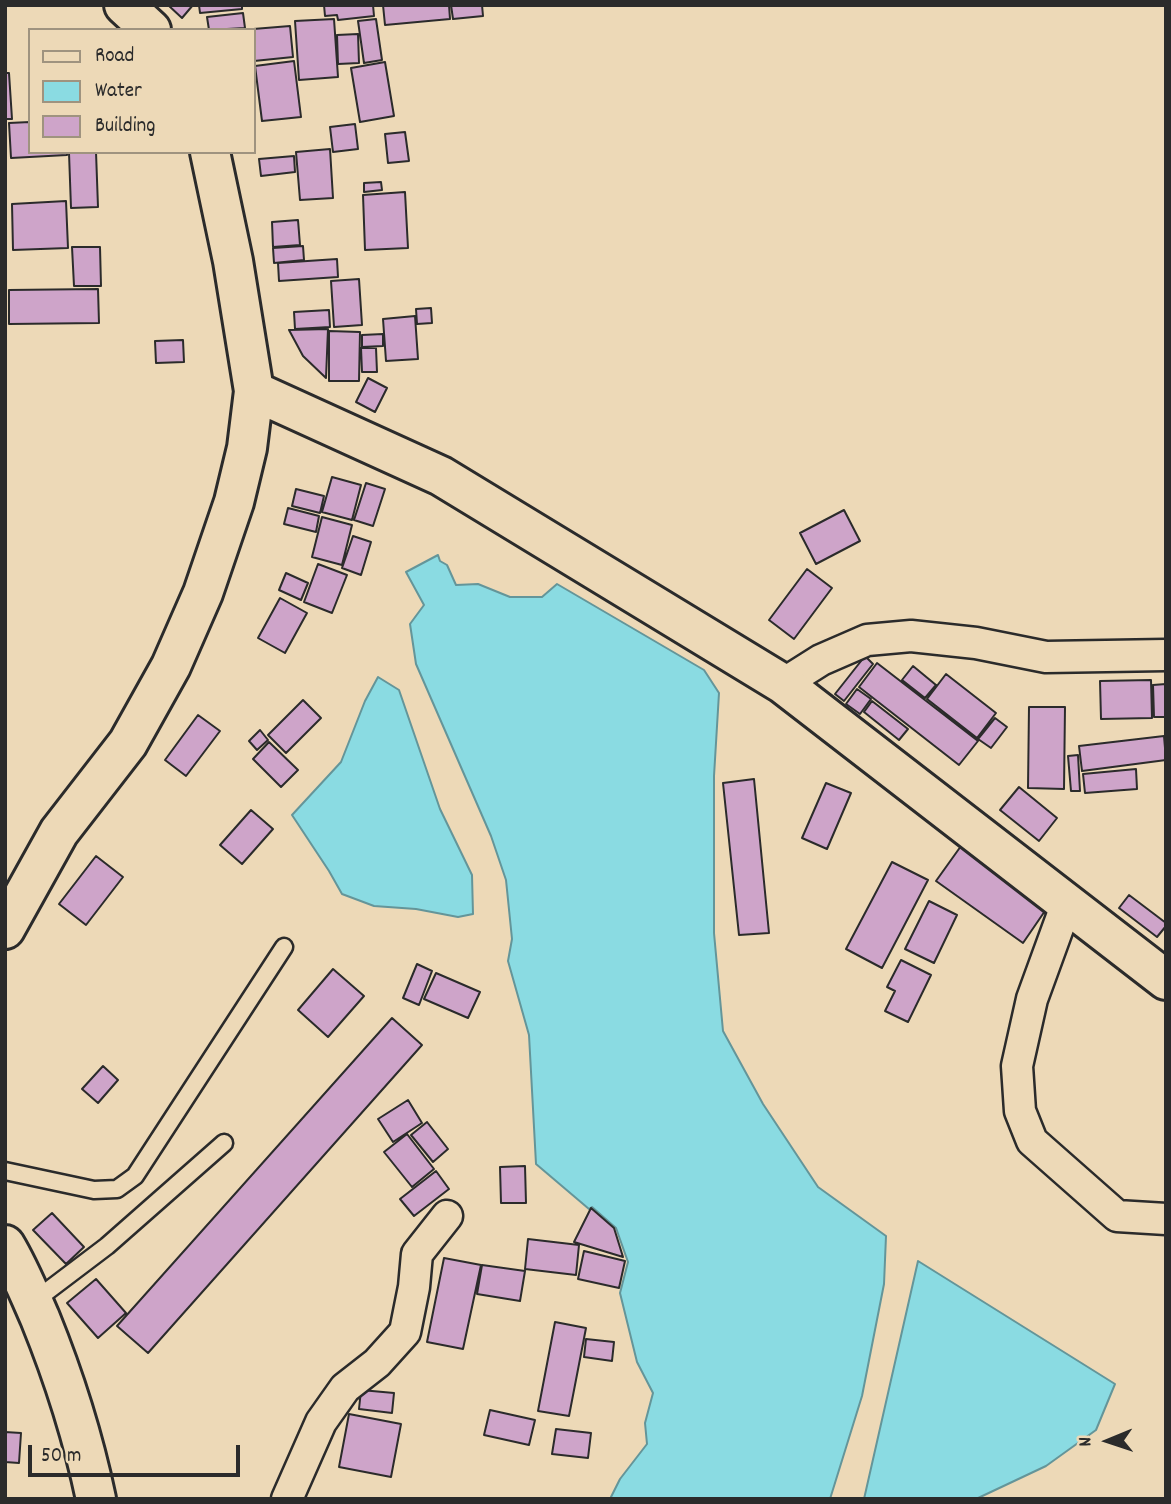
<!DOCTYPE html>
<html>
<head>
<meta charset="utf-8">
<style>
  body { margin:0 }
  #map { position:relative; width:1171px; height:1504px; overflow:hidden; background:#edd9b7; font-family:Dekko,sans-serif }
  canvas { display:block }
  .frame { position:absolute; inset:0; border:7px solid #2b2b2b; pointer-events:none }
  .legend { position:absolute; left:28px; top:28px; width:228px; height:126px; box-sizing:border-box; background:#edd9b7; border:2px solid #9f937f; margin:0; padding:9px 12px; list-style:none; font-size:21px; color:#2b2b2b }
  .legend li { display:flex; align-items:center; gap:14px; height:35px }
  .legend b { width:35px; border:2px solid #9f937f }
  .north { position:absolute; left:1073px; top:1406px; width:70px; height:70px; -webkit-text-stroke:5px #edd9b7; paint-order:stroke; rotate:268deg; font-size:19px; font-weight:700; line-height:28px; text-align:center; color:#2b2b2b }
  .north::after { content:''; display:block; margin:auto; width:24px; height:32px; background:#2b2b2b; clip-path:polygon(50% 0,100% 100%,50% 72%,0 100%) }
  .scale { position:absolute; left:28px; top:1445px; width:212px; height:32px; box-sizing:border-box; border:4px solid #2b2b2b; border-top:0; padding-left:9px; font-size:21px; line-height:24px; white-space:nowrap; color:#2b2b2b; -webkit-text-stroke:5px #edd9b7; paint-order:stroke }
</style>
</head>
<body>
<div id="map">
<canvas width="1171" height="1504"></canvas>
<div class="frame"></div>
<ul class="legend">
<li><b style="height:9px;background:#edd9b7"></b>Road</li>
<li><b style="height:19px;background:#8adbe2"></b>Water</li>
<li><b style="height:19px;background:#cea4c9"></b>Building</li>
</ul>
<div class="north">N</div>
<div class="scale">50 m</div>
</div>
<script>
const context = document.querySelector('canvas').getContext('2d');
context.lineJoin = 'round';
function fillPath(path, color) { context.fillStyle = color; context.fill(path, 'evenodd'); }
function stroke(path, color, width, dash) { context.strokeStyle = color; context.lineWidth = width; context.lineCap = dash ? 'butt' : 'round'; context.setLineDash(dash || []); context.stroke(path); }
const water = new Path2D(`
  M438,555L440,561L447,565L456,585L478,584L510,597H542L557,584L704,670L719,693L714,776V933L723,1031L763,1104L818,1187L886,1236L884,1284L862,1396L830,1499H610L620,1479L647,1444L645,1423L653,1393L637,1362L620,1293L628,1262L616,1228L592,1207L589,1209L536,1164L529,1035L508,961L512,939L506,880L491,836L416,664L410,624L424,605L406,572Z
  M378,677L399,690L440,809L472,875L473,914L458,917L416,909L374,906L342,894L329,871L292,815L341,762L365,701Z
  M918,1261L1115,1384L1096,1430L1046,1466L976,1499H864Z`);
fillPath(water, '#8adbe2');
stroke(water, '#649599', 2);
const building = new Path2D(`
  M168,5H193L182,18Z
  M199,5H242V9L200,13Z
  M324,5H373L374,16L338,20L337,15L325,16Z
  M383,5H449L450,19L385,25Z
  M451,5H482L483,16L453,19Z
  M243,13L245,28L209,30L207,17Z
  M334,19L338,77L299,80L295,21Z
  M376,19L382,60L364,63L358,21Z
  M290,26L293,57L254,61V30H241Z
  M358,34L359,63L338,64L337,35Z
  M294,61L301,117L262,121L255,66Z
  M385,62L394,116L360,122L351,68Z
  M5,73H9L12,119H5Z
  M30,122V152H67V155L11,158L9,123Z
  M355,124L358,149L333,152L330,127Z
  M405,132L409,161L388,163L385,134Z
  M330,149L333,198L300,200L296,152Z
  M96,152L98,207L71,208L69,153Z
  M294,156L295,172L261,176L259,159Z
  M381,182L382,190L364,192V183Z
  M405,192L408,248L365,250L363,195Z
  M66,201L68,248L13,250L12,204Z
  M298,220L300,245L273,247L272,222Z
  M303,246L304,260L274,263L273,248Z
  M72,247H100L101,286H74Z
  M337,259L338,277L279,281L278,263Z
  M359,279L362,325L334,327L331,281Z
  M98,289L99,323L9,324V290Z
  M431,308L432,323L417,324L416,309Z
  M329,310L330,327L295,329L294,312Z
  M415,316L418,359L386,361L383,319Z
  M328,329L326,378L303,356L289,330Z
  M329,331L360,332L359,381H329Z
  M383,334V346L362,347V335Z
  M183,340L184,362L156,363L155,341Z
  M361,348H376L377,372H362Z
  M368,378L387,388L375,412L356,402Z
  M332,477L361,485L352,520L322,512Z
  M366,483L385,489L373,526L354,520Z
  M296,489L324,496L320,513L292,506Z
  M288,508L319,516L316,532L284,524Z
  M844,510L860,541L816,564L800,533Z
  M322,517L352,525L342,565L312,557Z
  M353,536L371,542L361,575L342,568Z
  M318,564L347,575L332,613L304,602Z
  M807,569L832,588L794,639L769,620Z
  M286,573L308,583L301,600L279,590Z
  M280,598L307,613L285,653L258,638Z
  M865,656L873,664L844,701L835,694Z
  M877,663L978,741L959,765L859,687Z
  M913,666L936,685L925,698L902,680Z
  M946,674L996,713L977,738L927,699Z
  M1151,680L1152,718L1101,719L1100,681Z
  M1166,684V717H1154L1153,685Z
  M857,689L871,699L860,714L846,704Z
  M303,700L321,718L286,753L268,735Z
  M872,701L908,729L899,740L864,712Z
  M1029,707H1065L1064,789L1028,788Z
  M198,715L220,731L186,776L165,760Z
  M995,718L1007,727L991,748L978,739Z
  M260,730L268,740L257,750L249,741Z
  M1164,736L1166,760L1082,771L1079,746Z
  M269,742L298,770L281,787L253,759Z
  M1078,755L1080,791H1071L1068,756Z
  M1136,769L1137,789L1085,793L1083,774Z
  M754,779L769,933L739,935L723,783Z
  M826,783L851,793L827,849L802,838Z
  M1019,787L1057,818L1039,841L1000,810Z
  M251,810L273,829L242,864L220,845Z
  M961,846L1047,908L1023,943L936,881Z
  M96,856L123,877L86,925L59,904Z
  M892,862L928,880L882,968L846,949Z
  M1129,895L1166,923V926L1157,937L1119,908Z
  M929,901L957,915L934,963L905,949Z
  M901,960L931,975L908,1022L885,1011L895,991L887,987Z
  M417,964L432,971L419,1005L403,998Z
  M333,969L364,996L328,1037L298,1010Z
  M436,973L480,992L468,1018L424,999Z
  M392,1018L422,1045L148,1353L117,1326Z
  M103,1066L118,1080L98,1103L82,1089Z
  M408,1100L422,1123L393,1142L378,1119Z
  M427,1122L448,1149L433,1162L411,1135Z
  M407,1134L434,1169L412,1187L384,1152Z
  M525,1166L526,1203H501L500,1167Z
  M436,1171L449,1189L414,1216L400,1199Z
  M591,1208L614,1228L623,1257L574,1242Z
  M52,1213L84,1247L66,1264L33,1230Z
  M528,1239L579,1245L576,1275L525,1269Z
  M584,1251L625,1261L619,1288L578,1279Z
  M444,1258L481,1265L463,1349L427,1342Z
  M482,1265L525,1271L520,1301L477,1294Z
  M96,1279L126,1313L98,1338L67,1303Z
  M555,1322L586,1328L569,1416L538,1411Z
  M586,1339L614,1342L612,1361L584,1357Z
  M361,1390L394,1393L392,1413L359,1409Z
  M490,1410L535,1420L529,1445L484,1435Z
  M349,1414L401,1424L391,1477L339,1467Z
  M556,1429L591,1433L588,1458L552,1454Z
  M5,1432L21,1433L19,1463L5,1462Z`);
fillPath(building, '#cea4c9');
stroke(building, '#2b2b2b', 2);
const lane = new Path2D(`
  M5,1171L94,1190L117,1189L135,1176L284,947
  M33,1302L107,1246L224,1143`);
const street = new Path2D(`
  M783,684L821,660L867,640L911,636L976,643L1046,657L1166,655
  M1067,903L1032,999L1017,1066L1020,1111L1032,1141L1117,1216L1166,1219
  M287,1499L321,1422L345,1388L377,1363L405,1332L414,1287L417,1254L447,1216`);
const secondary = new Path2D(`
  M124,5L151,30
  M254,391L441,476L783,684L1166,980
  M5,929L59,832L128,743L171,666L203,593L234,502L247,448L254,391L233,261L210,152
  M5,1245C19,1268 29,1293 40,1318C64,1377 83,1437 96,1499`);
stroke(lane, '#2b2b2b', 21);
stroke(street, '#2b2b2b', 35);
stroke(secondary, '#2b2b2b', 44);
stroke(lane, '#edd9b7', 16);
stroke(street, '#edd9b7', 30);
stroke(secondary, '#edd9b7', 38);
</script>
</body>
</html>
